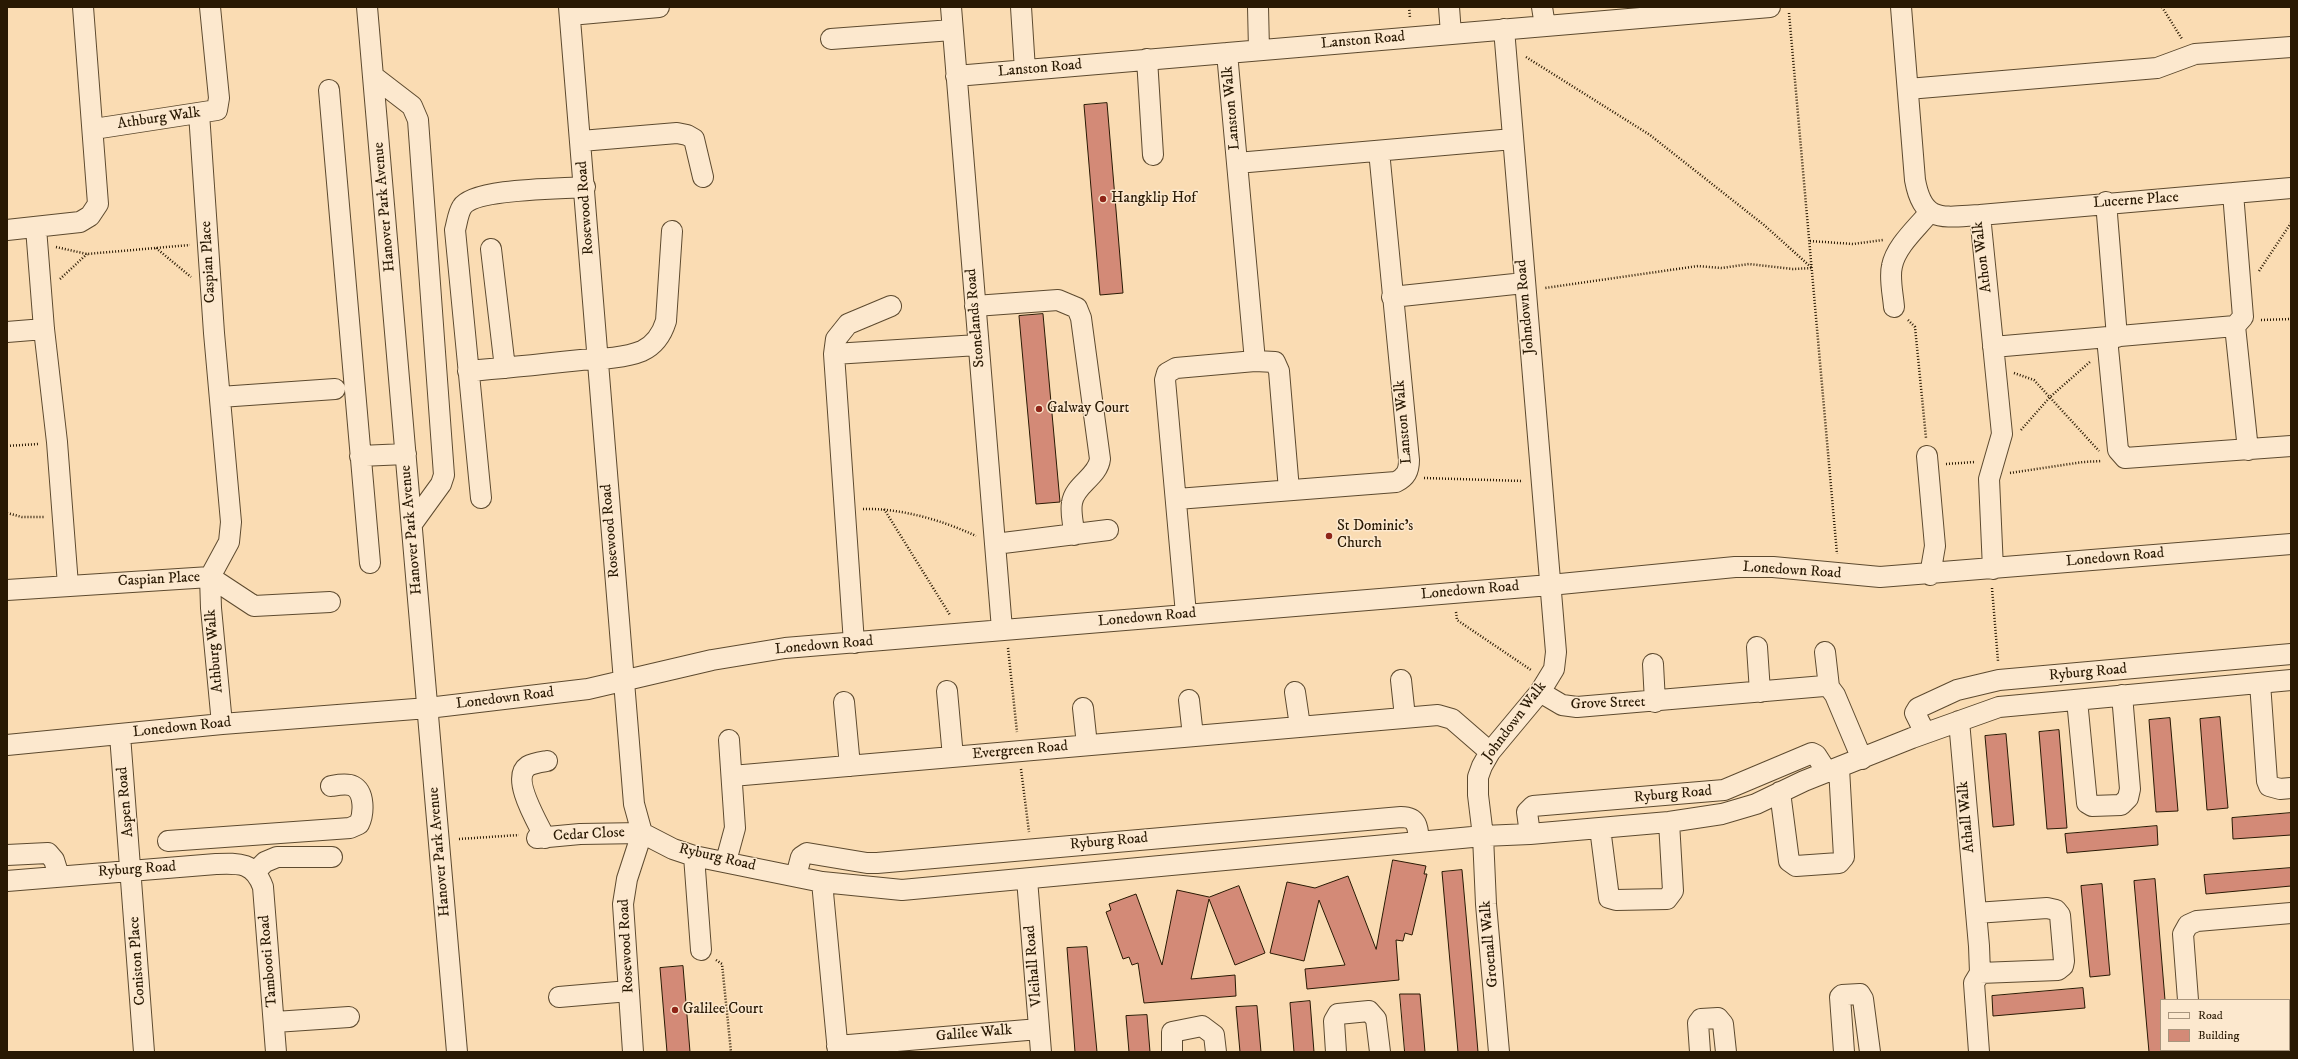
<!DOCTYPE html>
<html>
<head>
<meta charset="utf-8">
<style>
  body { margin:0 }
  #map { position:relative; width:2298px; height:1059px; overflow:hidden; background:#fadcb3; font-family:"IM FELL DW Pica",serif }
  canvas { display:block }
  .frame { position:absolute; inset:0; border:8px solid #291903; pointer-events:none }
  .legend { position:absolute; left:2160px; top:999px; width:130px; height:52px; box-sizing:border-box; background:#fce8ce; border:1px solid #a8957d; margin:0; padding:5px 7px; list-style:none; font-size:12px; color:#291903 }
  .legend li { display:flex; align-items:center; gap:8px; height:20px }
  .legend b { width:20px; border:1px solid #a8957d }
</style>
</head>
<body>
<div id="map">
<canvas width="2298" height="1059"></canvas>
<div class="frame"></div>
<ul class="legend">
<li><b style="height:5px;background:#fce8ce"></b>Road</li>
<li><b style="height:11px;background:#d38a77"></b>Building</li>
</ul>
</div>
<script>
const context = document.querySelector('canvas').getContext('2d');
context.lineJoin = 'round';
function fillPath(path, color) { context.fillStyle = color; context.fill(path, 'evenodd'); }
function stroke(path, color, width, dash) { context.strokeStyle = color; context.lineWidth = width; context.lineCap = dash ? 'butt' : 'round'; context.setLineDash(dash || []); context.stroke(path); }
function drawText(font, color, halo, rows, align = 'center') {
  context.font = font + ' "IM FELL DW Pica",serif'; context.lineWidth = 3; context.setLineDash([]); context.textBaseline = 'middle'; context.strokeStyle = halo; context.fillStyle = color; for (const [text, x, y, turn = 0] of rows) {
    context.save(); context.translate(x, y); context.rotate((+turn || 0) * Math.PI / 180); context.textAlign = isNaN(turn) ? turn : align; if (halo) context.strokeText(text, 0, 0); context.fillText(text, 0, 0); context.restore();
  }
}
const building = new Path2D(`
  M1107,103L1123,293L1100,295L1084,105Z
  M1043,314L1060,502L1036,504L1019,316Z
  M2220,717L2228,808L2207,810L2200,719Z
  M2170,718L2178,811L2156,812L2149,720Z
  M2059,730L2067,828L2047,829L2039,732Z
  M2006,734L2014,825L1993,827L1985,736Z
  M2291,813V835L2233,839L2232,818Z
  M2157,826L2158,845L2067,853L2065,834Z
  M1393,860L1426,866L1424,874H1427L1412,935L1405,933L1403,941L1396,940L1399,980L1307,989L1305,969L1345,965L1319,900L1304,961L1270,953L1287,882L1315,888L1348,876L1376,949Z
  M2291,868V886L2206,894L2204,875Z
  M1462,870L1472,981L1478,1052H1458L1442,872Z
  M2155,879L2165,1000H2161V1052H2149L2134,881Z
  M2102,884L2110,975L2090,977L2081,886Z
  M1239,886L1265,953L1235,965L1209,899L1191,979L1235,975L1236,996L1144,1003L1138,963L1132,965L1129,957L1123,959L1106,912L1111,910L1109,904L1136,894L1162,965L1177,890L1209,897Z
  M1087,947L1097,1052H1075L1067,948Z
  M683,966L690,1052H667L660,968Z
  M2083,988L2085,1008L1993,1016L1992,996Z
  M1400,994H1420L1425,1052H1405Z
  M1310,1001L1314,1052H1294L1290,1003Z
  M1257,1006L1261,1052H1240L1236,1007Z
  M1147,1015L1150,1052H1129L1126,1016Z`);
fillPath(building, '#d38a77');
stroke(building, '#291903', 1);
const minor = new Path2D(`
  M367,7L457,1052
  M569,7L634,804L642,833L627,879L623,904L633,1052
  M951,7L1002,629
  M1021,7L1025,70
  M1258,7L1259,50
  M1449,7L1451,34
  M1542,7L1545,26
  M1901,7L1915,180C1923,224 1943,217 1980,215L2002,434L1989,479L1993,569
  M570,15L659,7
  M831,39L952,30
  M1227,53L1255,361
  M1147,59L1153,155
  M373,76L412,106L418,120L444,475L441,484L412,524
  M956,76L1770,7
  M1908,89L2157,68L2195,54L2291,47
  M329,90L370,563
  M199,113L214,333L231,522L229,542L210,577L211,608L222,724
  M94,129L217,110L219,98L210,7
  M581,141L677,133L687,135L694,139L703,177
  M1237,163L1513,139
  M2106,202L2117,337
  M1980,215L2291,188
  M36,228L44,329L57,442L68,585
  M7,230L80,222L90,216L98,204L83,7
  M491,249L505,368
  M1392,297L1524,283
  M975,306L1058,300L1077,308L1081,318L1100,459C1098,477 1074,485 1072,503C1070,513 1074,525 1074,535
  M1894,307C1893,294 1889,278 1892,266C1896,246 1917,228 1929,213
  M2235,326L2248,450
  M7,332L44,329
  M2107,338L2118,450L2125,458L2291,446
  M1993,347L2235,326L2243,317L2233,193
  M834,354L978,345
  M468,371C506,368 544,364 581,360C600,359 625,358 642,351C655,345 662,334 666,321L672,231
  M220,397L335,389
  M360,456L406,454
  M1927,456L1935,546L1930,575
  M481,498L455,230C457,223 458,213 462,207C474,188 561,189 585,187
  M1177,499L1396,482C1406,477 1409,471 1409,460L1379,151
  M995,544L1108,530
  M210,577L254,606L330,602
  M7,590L210,577
  M1186,614L1165,380L1167,373L1176,368L1255,361L1275,362L1279,371L1289,490
  M854,643L834,354L836,339L848,324L891,306
  M1757,647L1760,692
  M1825,652L1829,687L1835,695L1862,759
  M1653,664L1655,702
  M1401,680L1405,717
  M2260,683L2267,781L2269,786L2280,789L2291,788
  M947,691L953,757
  M1295,692L1300,726
  M1540,692L1562,705L1577,707L1824,686L1829,687
  M1189,700L1193,736
  M2077,700L2087,803L2092,806L2121,805L2128,798L2130,789L2122,695
  M844,702L850,766
  M1083,708L1087,745
  M1959,721L1979,946L1980,973L1974,983L1979,1052
  M1925,733L1915,713L1918,708L1957,690L1999,680L2291,654
  M120,735L144,1052
  M7,745L222,724L428,708L588,689L712,660L785,648L1550,585L1735,567H1773L1880,577L2291,544
  M732,776L1438,715L1452,719L1490,752
  M1780,792L1789,861L1796,866L1839,863L1844,857L1839,768
  M1600,828L1609,898L1616,900L1667,899L1673,891L1669,822
  M1530,834L1527,812L1533,806L1724,790L1812,753L1816,755L1827,772
  M537,838L580,834L642,833L673,849L694,856L822,882L902,890L1483,836L1530,834L1669,822L1722,814L1756,804L1804,781L1912,738L1999,707L2291,680
  M545,838C538,823 510,778 528,766C533,763 541,762 547,761
  M168,841L350,828L359,824C364,814 365,792 353,786C347,783 337,785 331,786
  M7,855L48,853L54,860L59,876
  M694,856L701,950
  M726,861L735,828L729,740
  M255,872L265,862L277,857H332
  M796,876L801,857L807,853L867,863H877L1401,817C1418,817 1418,828 1419,842
  M1027,879L1041,1052
  M7,881L216,864C239,863 254,862 263,887L276,1052
  M822,882L838,1052
  M1976,913L2047,908L2056,910L2060,915L2064,961L2063,966L2058,970L1980,973
  M559,997L629,991
  M2188,1000L2183,934L2188,925L2197,921L2291,913
  M275,1022L349,1017
  M2289,1042L2291,1043
  M837,1046L1039,1029
  M1172,1052V1032L1202,1026L1214,1035L1216,1052
  M1336,1052L1334,1021L1338,1014L1369,1011L1376,1019L1380,1052
  M1499,1052L1486,904L1483,836L1478,795V777L1482,766L1490,752L1540,692L1554,669L1556,652L1504,29
  M1700,1052L1698,1023L1701,1019L1718,1018L1723,1024L1726,1052
  M1844,1052L1840,997L1842,995L1860,994L1863,999L1870,1052`);
stroke(minor, '#5d4a2f', 22);
stroke(new Path2D(`
  M1409,7L1410,18
  M2162,7L2182,39
  M1789,13L1837,554
  M1526,57L1650,135L1764,225L1812,268L1793,269L1749,264L1722,268L1698,266L1545,288
  M1810,241L1853,244L1883,240
  M56,247L87,254L190,245
  M156,248L191,277
  M2259,271L2291,223
  M60,279L87,254
  M1908,320L1915,327L1926,438
  M2261,320L2291,319
  M2014,373L2034,380L2099,451
  M2021,430L2050,397L2091,361
  M7,446L38,444
  M1946,464L1975,462
  M2010,473L2083,462L2102,461
  M1424,478L1523,481
  M863,509C900,508 942,520 976,536
  M884,509L950,615
  M7,513L22,517H44
  M1992,588L1998,661
  M1456,612L1457,620L1531,670
  M1008,648L1017,732
  M1021,769L1029,832
  M459,839L519,835
  M716,960L722,964L731,1052`), '#291903', 2.5, [1, 2]);
stroke(minor, '#fce8ce', 20);
for (const [x, y, r, color] of [
  [1103,199,4,"#8f2418"],
  [1039,409,4,"#8f2418"],
  [1329,536,4,"#8f2418"],
  [675,1010,4,"#8f2418"]
]) { const dot = new Path2D(); dot.arc(x, y, r, 0, 2 * Math.PI); context.fillStyle = color; context.fill(dot); stroke(dot, '#fce8ce', 1.5); }
drawText('15px', '#291903', '#fce8ce', [
  ["Lanston Road",1363,41,-5],
  ["Lanston Road",1040,69,-5],
  ["Lanston Walk",1232,108,-95],
  ["Athburg Walk",159,119,-8],
  ["Lucerne Place",2136,201,-4],
  ["Hanover Park Avenue",385,207,-95],
  ["Rosewood Road",586,208,-94],
  ["Athon Walk",1983,257,-97],
  ["Caspian Place",209,262,-93],
  ["Johndown Road",1526,307,-95],
  ["Stonelands Road",976,318,-95],
  ["Lanston Walk",1404,422,-95],
  ["Hanover Park Avenue",412,530,-95],
  ["Rosewood Road",611,531,-95],
  ["Lonedown Road",2115,558,-5],
  ["Lonedown Road",1792,571,4],
  ["Caspian Place",159,580,-3],
  ["Lonedown Road",1470,591,-5],
  ["Lonedown Road",1147,618,-5],
  ["Lonedown Road",824,646,-5],
  ["Athburg Walk",215,651,-95],
  ["Ryburg Road",2088,673,-5],
  ["Lonedown Road",505,699,-7],
  ["Grove Street",1608,704,-2],
  ["Johndown Walk",1515,722,-53],
  ["Lonedown Road",182,728,-6],
  ["Evergreen Road",1020,751,-5],
  ["Ryburg Road",1673,795,-5],
  ["Aspen Road",126,802,-95],
  ["Athall Walk",1967,817,-95],
  ["Cedar Close",589,835,-3],
  ["Ryburg Road",1109,842,-5],
  ["Hanover Park Avenue",440,852,-95],
  ["Ryburg Road",717,858,13],
  ["Ryburg Road",137,870,-4],
  ["Groenall Walk",1490,944,-95],
  ["Rosewood Road",627,946,-93],
  ["Coniston Place",138,961,-94],
  ["Tambooti Road",269,961,-95],
  ["Vleihall Road",1034,966,-95],
  ["Galilee Walk",974,1034,-5]
]);
drawText('15px', '#291903', '#fce8ce', [
  ["Hangklip Hof",1111,199],
  ["Galway Court",1047,409],
  ["St Dominic's",1337,527],
  ["Church",1337,544],
  ["Galilee Court",683,1010]
], 'left');
</script>
</body>
</html>
